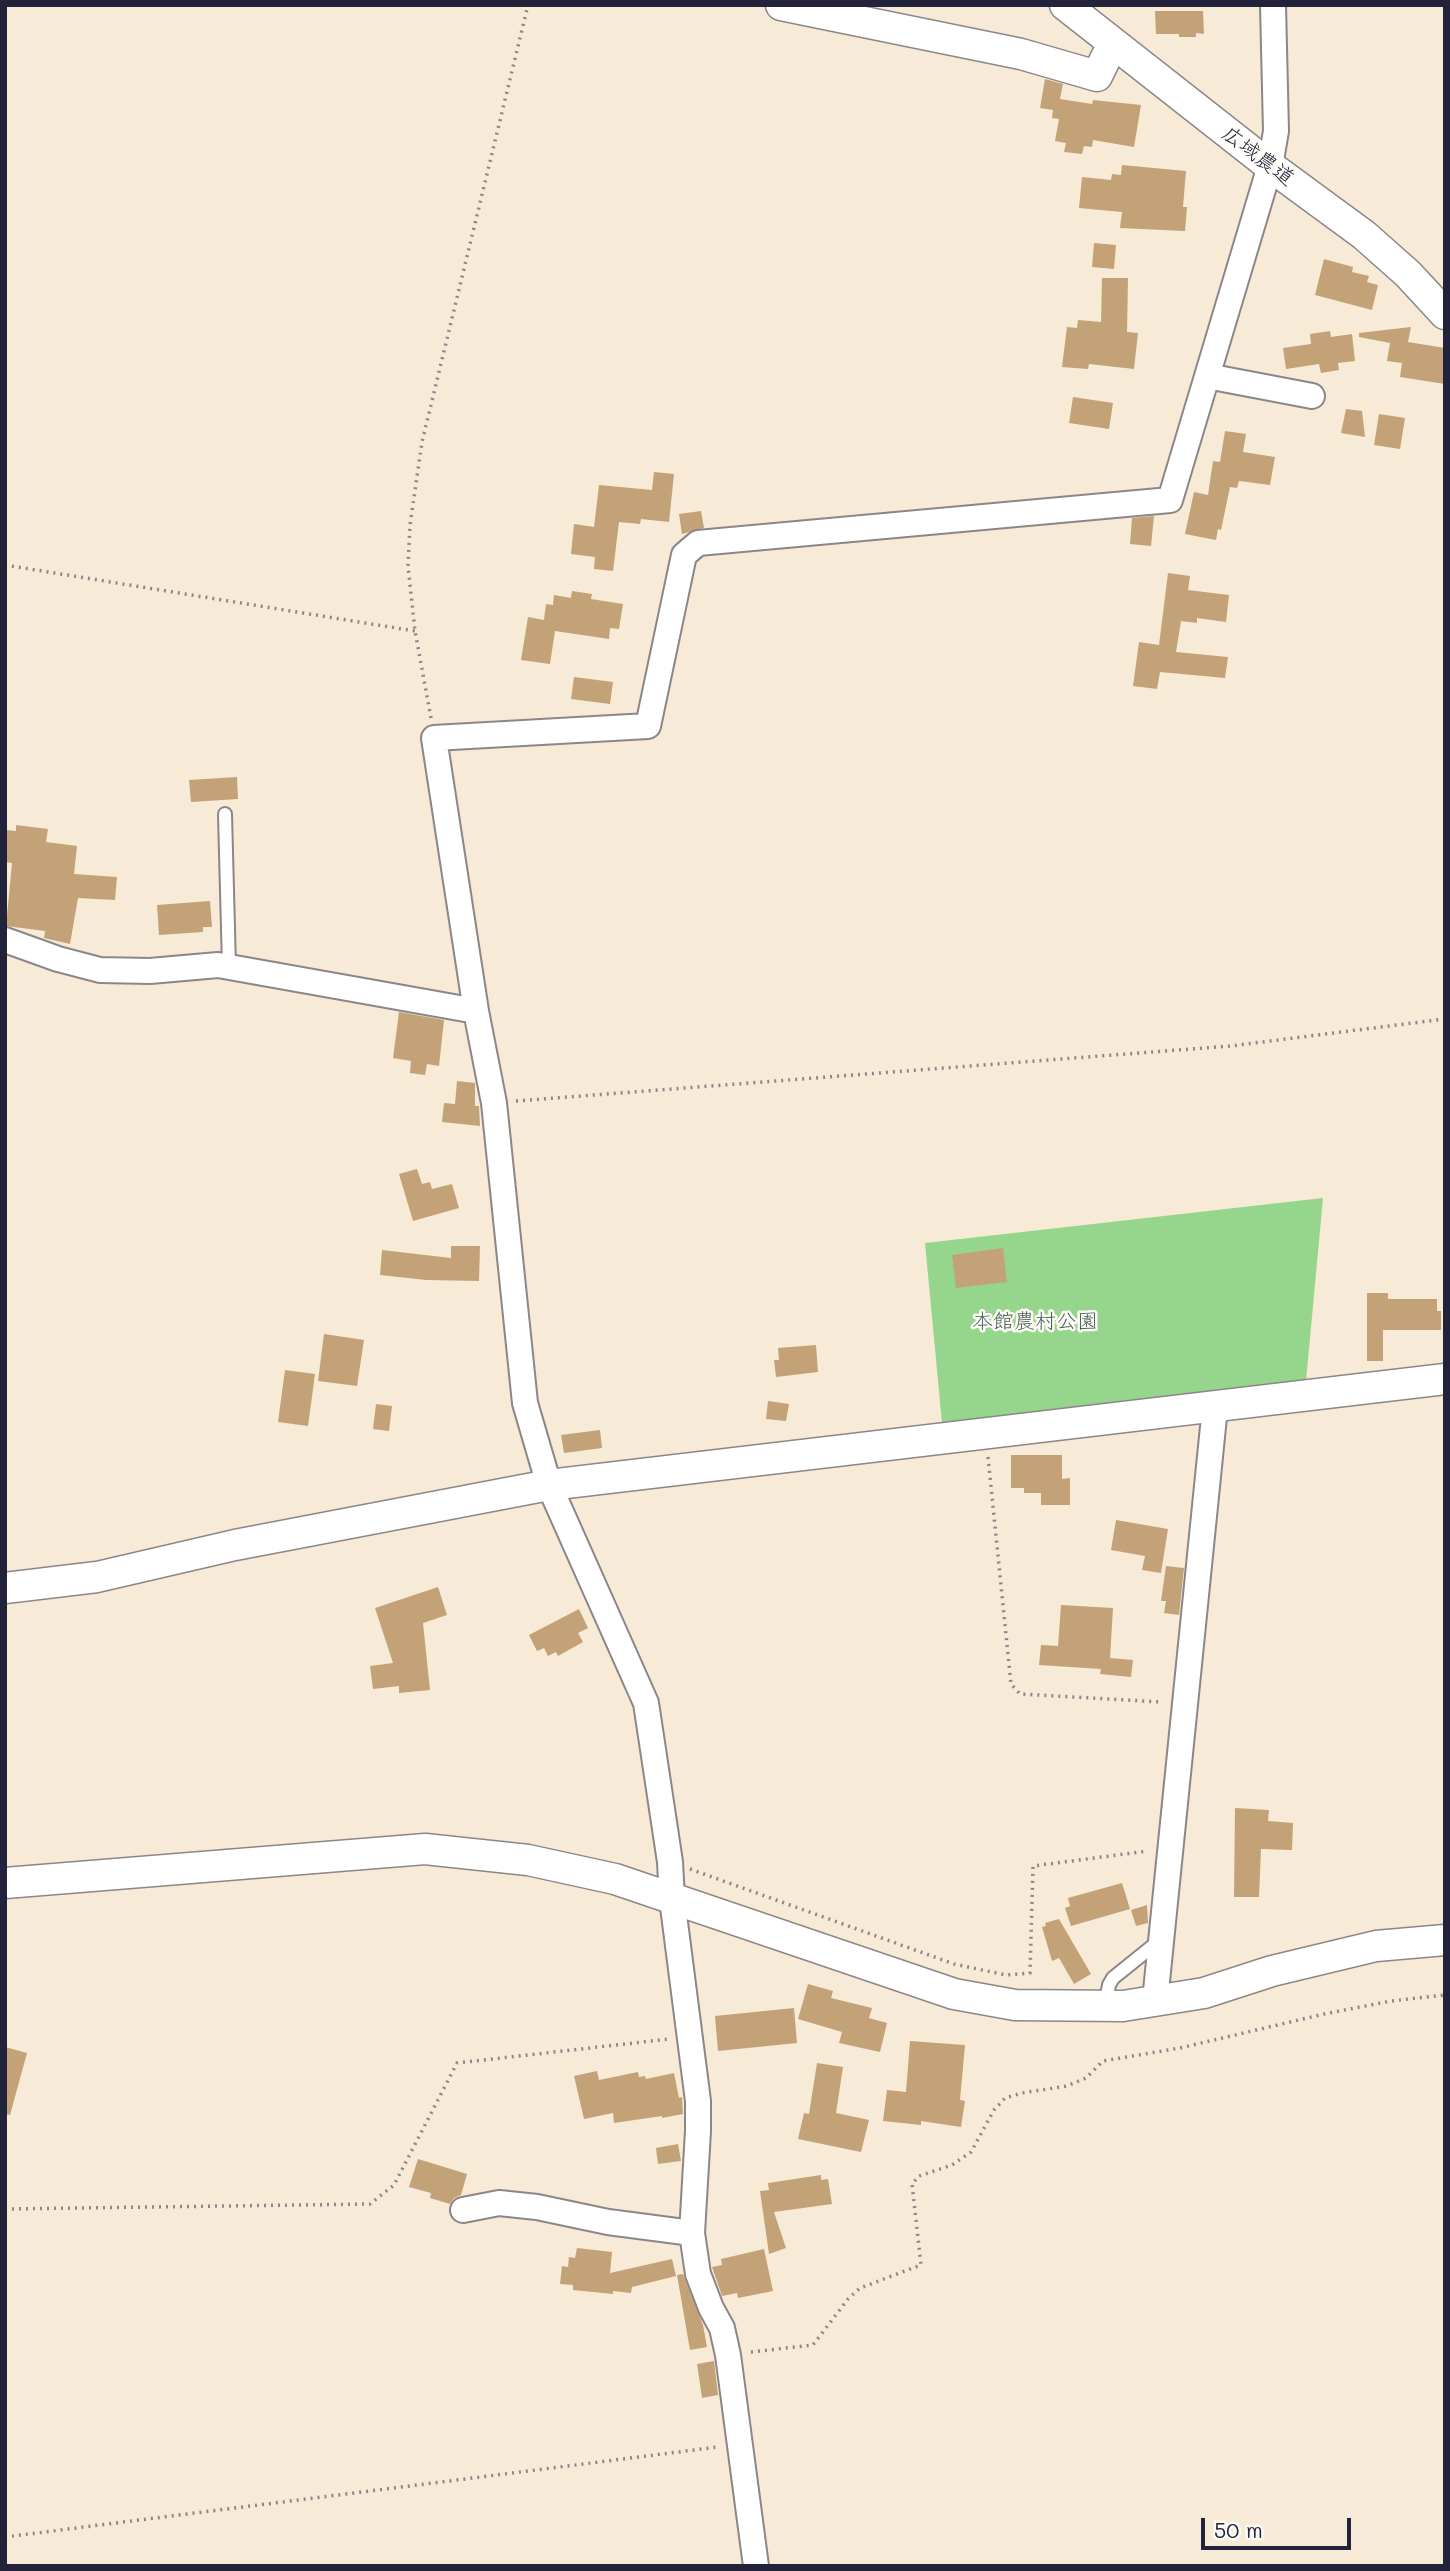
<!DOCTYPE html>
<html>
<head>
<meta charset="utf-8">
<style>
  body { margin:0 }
  #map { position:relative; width:1450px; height:2571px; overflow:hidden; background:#f7ead6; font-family:Mali,sans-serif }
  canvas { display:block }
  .frame { position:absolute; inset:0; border:7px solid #22223b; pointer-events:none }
  .scale { position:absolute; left:1201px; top:2518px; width:150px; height:32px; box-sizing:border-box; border:4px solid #22223b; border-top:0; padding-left:9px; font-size:21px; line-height:24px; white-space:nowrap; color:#22223b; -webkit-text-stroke:5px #fdfcf7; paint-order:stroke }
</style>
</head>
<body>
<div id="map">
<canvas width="1450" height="2571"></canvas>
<div class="frame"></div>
<div class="scale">50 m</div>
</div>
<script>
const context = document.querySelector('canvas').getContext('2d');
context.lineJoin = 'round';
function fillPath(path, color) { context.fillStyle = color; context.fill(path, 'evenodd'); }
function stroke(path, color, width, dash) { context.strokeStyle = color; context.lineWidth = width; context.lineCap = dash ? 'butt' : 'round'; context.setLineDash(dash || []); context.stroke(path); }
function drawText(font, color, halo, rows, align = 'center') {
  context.font = font + ' Mali,"Klee One",sans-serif'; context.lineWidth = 5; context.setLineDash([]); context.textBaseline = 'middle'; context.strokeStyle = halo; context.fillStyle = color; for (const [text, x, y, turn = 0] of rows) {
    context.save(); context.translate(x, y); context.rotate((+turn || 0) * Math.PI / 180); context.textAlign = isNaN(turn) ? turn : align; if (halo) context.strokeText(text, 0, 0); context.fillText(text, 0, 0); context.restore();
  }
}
fillPath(new Path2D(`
  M1323,1198L1306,1381L942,1423L925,1243Z`), '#95d68c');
fillPath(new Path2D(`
  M1155,11H1203L1204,34L1196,33V37H1179V34H1156Z
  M1045,79L1063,84L1060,99L1092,104L1093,100L1141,105L1134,147L1093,140L1092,147L1084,146L1082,154L1064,152L1066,143L1055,141L1059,119L1052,118L1053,110L1040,108Z
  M1122,165L1186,171L1183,207H1187L1185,231L1120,228L1122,212L1079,208L1082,177L1111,180L1112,174L1121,175Z
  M1094,243L1116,245L1114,269L1092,267Z
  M1324,259L1353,267L1352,272L1369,276L1367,282L1378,285L1372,310L1315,295Z
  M1102,278H1128L1127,332L1138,333L1134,369L1089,364L1088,369L1062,367L1067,327L1077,328L1078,320L1101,322Z
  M1411,327L1408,342L1445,348V384L1400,377L1402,363L1387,361L1390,343L1359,337V333Z
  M1330,331L1331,337L1352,334L1355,361L1338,363L1339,370L1321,373L1319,364L1286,369L1283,348L1311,344L1310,334Z
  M1073,397L1113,403L1109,429L1069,423Z
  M1346,409L1362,411L1365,437L1341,433Z
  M1379,414L1405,418L1400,449L1374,445Z
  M1225,431L1246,434L1243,452L1275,457L1270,485L1239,481L1237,488L1230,487L1221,530L1218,529L1216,540L1185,534L1194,492L1208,495L1213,461L1220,462Z
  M654,472L674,474L669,522L641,519L640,524L619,522L613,571L594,569L595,557L571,554L574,524L594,527L599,485L652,490Z
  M701,511L704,528L682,534L679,514Z
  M1154,516L1151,546L1130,544L1132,518Z
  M1168,573L1190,576L1188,590L1229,595L1226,622L1197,618V623L1181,621L1176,652L1228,657L1225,678L1160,672L1157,689L1133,686L1139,642L1159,645Z
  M572,591L592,594L591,599L623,604L619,629L610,628L609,639L555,631L550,664L521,660L528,617L544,620L546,604L553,605L554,595L571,598Z
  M574,677L613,682L610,704L571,699Z
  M237,777L238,799L191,802L189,780Z
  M16,825L48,829L46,842L77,846L74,874L117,877L115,900L78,898L70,944L44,938L45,931L6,926L12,863L5,862V830L16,831Z
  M210,901L212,927H203V932L159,935L157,905Z
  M399,1012L444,1020L439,1066L427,1064L425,1075L410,1073L411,1061L393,1058Z
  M457,1081L475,1083V1106H479L480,1126L442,1122L444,1103L455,1104Z
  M417,1169L422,1184L430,1182L432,1189L452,1184L459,1208L413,1221L399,1174Z
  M451,1246H480L479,1281L426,1280L380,1275L382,1250L451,1258Z
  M1003,1248L1007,1282L956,1288L952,1255Z
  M1367,1293H1388V1299H1437V1311H1441V1330H1383V1361H1367Z
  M324,1334L364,1340L357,1386L318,1381Z
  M816,1345L818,1372L776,1377L774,1360H779L778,1348Z
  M285,1370L315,1374L308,1426L278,1422Z
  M768,1401L789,1404L786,1421L766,1419Z
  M376,1404L392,1406L389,1431L373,1429Z
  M600,1430L602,1448L564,1453L561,1435Z
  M1011,1455H1062V1479L1070,1478V1505H1041V1493H1024V1488H1011Z
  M1116,1520L1168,1529L1161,1573L1142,1570L1145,1556L1111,1550Z
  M1166,1566L1184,1568L1179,1615L1164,1613L1166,1601H1161Z
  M438,1587L447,1615L423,1623L430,1690L399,1693V1686L373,1689L370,1666L393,1663L375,1608Z
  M1061,1605L1113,1608L1110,1658L1133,1660L1131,1677L1100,1674L1101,1669L1039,1665L1041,1645L1058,1646Z
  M579,1609L588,1628L578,1633L583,1642L558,1656L556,1652L548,1656L544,1648L537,1651L529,1635Z
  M1235,1808L1269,1810L1268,1821L1293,1823L1292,1850L1261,1849L1259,1897H1234Z
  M1122,1883L1130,1909L1071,1926L1065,1908L1070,1906L1068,1898Z
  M1147,1905L1148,1923L1136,1926L1131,1910Z
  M1059,1919L1091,1974L1074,1984L1059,1958L1052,1961L1042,1927L1046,1926L1045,1923Z
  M808,1984L833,1991L831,1998L872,2008L869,2018L887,2023L880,2052L839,2043L842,2032L798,2019Z
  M794,2008L797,2043L718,2051L715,2016Z
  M910,2041L965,2045L960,2100L965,2101L961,2127L921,2121V2125L883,2121L887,2090L906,2092Z
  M5,2047L27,2053L10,2115L5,2114Z
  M817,2063L843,2067L836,2113L869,2120L861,2152L798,2139L804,2113L809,2114Z
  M597,2071L599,2080L638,2072L639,2077L645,2076L646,2079L674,2073L679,2098L682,2097L683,2114L662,2118V2116L614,2123L613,2113L584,2119L574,2076Z
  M678,2144L681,2161L658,2164L656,2148Z
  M418,2159L467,2174L461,2195L454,2198L450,2204L430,2198L431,2193L409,2187Z
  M821,2175V2180L828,2179L832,2204L774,2212L786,2248L769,2254L760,2191L769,2190L768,2183Z
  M577,2248L612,2252L610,2273L672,2259L676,2276L632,2287L631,2293L613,2291V2294L573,2290V2285L560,2284L562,2266L568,2267L569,2257L575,2258Z
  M764,2249L773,2291L738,2298L737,2293L722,2296L712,2267L722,2265L721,2259Z
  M683,2274L703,2325L707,2347L690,2350L677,2275Z
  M714,2361L718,2395L702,2398L697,2364Z`), '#c3a278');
const service = new Path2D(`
  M225,814L229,967
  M1105,2005L1109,1985L1113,1978L1159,1941`);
const minor = new Path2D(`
  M1207,376L1312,396
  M5,940L58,959L100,970L150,971L218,965L476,1011
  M1155,2001L1215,1407
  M463,2210L499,2203L537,2207L608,2222L692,2233
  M756,2566L728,2355L722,2328L711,2308L698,2274L692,2233L698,2131V2101L672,1899L670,1862L646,1703L549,1485L525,1403L494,1103L476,1011L434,738L648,726L684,555L698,543L1170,500L1270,166L1276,131L1273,5`);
const tertiary = new Path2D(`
  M781,5L1021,54L1097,76L1113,43
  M1065,5L1270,166L1364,235L1408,274L1445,314
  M5,1588L97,1577L235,1545L549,1485L1445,1379
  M5,1883L425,1849L528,1860L615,1879L954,1994L1015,2005L1123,2006L1204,1993L1272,1971L1376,1946L1445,1940`);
stroke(service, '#8c8688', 16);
stroke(minor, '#8c8688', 28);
stroke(tertiary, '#8c8688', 33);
stroke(new Path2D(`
  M5,565L415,631
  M431,718L415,631L408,566L410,525L422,442L528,5
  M516,1101L1230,1046L1445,1019
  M988,1457L1011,1684L1020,1694L1162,1702
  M690,1869L954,1964L1006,1975L1030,1973L1033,1866L1148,1851
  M5,2209L370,2204L394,2185L457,2063L669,2039
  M751,2352L813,2345L848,2299L860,2288L921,2265L912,2184L919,2176L952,2165L971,2152L994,2110L1005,2098L1022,2093L1067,2086L1086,2078L1103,2061L1180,2048L1324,2014L1391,2001L1445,1995
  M5,2537L718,2447`), '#8c8688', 3.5, [2, 5]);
stroke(service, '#fff', 12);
stroke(minor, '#fff', 24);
stroke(tertiary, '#fff', 30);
drawText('21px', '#22223b', '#fdfcf7', [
  ["広域農道",1258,156,37]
]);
drawText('21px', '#4a6157', '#fdfcf7', [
  ["本館農村公園",1035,1322]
]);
</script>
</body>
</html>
